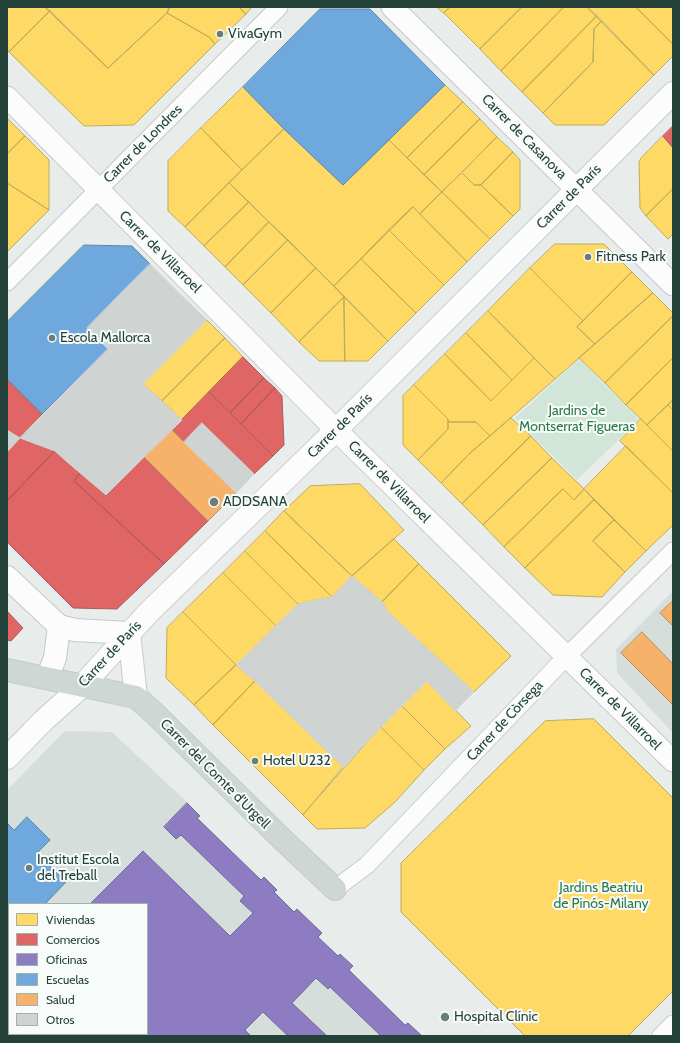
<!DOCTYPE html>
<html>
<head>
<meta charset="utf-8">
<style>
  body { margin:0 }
  #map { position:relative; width:680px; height:1043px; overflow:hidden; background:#e8edeb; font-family:Cabin,sans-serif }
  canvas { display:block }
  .frame { position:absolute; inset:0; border:8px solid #24423a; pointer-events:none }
  .legend { position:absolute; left:8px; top:903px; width:140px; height:132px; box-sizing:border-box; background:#f7fbf9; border:1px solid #a3b1ad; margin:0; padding:5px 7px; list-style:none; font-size:12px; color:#24423a }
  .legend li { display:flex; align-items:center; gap:8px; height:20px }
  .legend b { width:20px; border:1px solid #a3b1ad }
</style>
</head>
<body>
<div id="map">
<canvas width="680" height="1043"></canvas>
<div class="frame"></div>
<ul class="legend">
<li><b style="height:11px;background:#ffd966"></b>Viviendas</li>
<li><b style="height:11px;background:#e06666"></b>Comercios</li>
<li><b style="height:11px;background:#8e7cc3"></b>Oficinas</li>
<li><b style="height:11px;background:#6fa8dc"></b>Escuelas</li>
<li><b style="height:11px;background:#f6b26b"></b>Salud</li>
<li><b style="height:11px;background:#cfd4d2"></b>Otros</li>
</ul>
</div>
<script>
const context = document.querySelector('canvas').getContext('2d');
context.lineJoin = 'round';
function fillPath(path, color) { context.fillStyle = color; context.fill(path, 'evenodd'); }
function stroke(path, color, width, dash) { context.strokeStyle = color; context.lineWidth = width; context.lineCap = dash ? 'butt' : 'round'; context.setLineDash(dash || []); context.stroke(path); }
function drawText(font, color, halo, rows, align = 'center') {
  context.font = font + ' Cabin,sans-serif'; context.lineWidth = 4; context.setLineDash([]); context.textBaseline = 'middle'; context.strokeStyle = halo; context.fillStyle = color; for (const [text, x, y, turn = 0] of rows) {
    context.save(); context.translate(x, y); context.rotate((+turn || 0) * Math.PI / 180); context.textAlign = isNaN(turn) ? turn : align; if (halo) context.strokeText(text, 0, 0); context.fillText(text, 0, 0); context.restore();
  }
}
fillPath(new Path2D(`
  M673,591V733L617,673L616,649Z
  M65,731L112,732L188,803L200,816L198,818L260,880L264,877L277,890L274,892L294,912L297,909L322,933L318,937L338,956L340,954L353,966L349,970L405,1025L408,1023L421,1036H7V790ZM9,904H147V1034H9Z`), '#d6dedb');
fillPath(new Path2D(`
  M579,359L639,420L577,480L515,418Z`), '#d1e6d8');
const homes = new Path2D(`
  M7,7H45L50,11L9,52L7,49Z
  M45,7H170L167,13L108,68Z
  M170,7H239L246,14L215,44L209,37L167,13Z
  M239,7H252L246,14Z
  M437,7H450L444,13Z
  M450,7H522L480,49L444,13Z
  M522,7H564L501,71L480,49Z
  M564,7H587L597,16L522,92L501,71Z
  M587,7H636L673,44V56L654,75Z
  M636,7H673V44Z
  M50,11L108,68L167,13L209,37L215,44L134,125L84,126L9,52Z
  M597,16L602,21L594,29L593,62L543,113L522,92Z
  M602,21L654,75L604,125H555L543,113L593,62L594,29Z
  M445,85L463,102L407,158L389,140Z
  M243,87L284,129L242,170L201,128Z
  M463,102L480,119L424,175L407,158Z
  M7,118L25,136L7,154Z
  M480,119L497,137L442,192L424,175Z
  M201,128L242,170L185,227L168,211V161Z
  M284,129L343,185L389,140L442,192L420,214L413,207L334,286L229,183Z
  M25,136L49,160V210L7,183V154Z
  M663,136L673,148V189L646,216L640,208L639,162L641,158Z
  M497,137L513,152L481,185H474L462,173Z
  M513,152L520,160V209L513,216L481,185Z
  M462,173L474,185H481L513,216L490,239L442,192Z
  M7,183L49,210L7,252Z
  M229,183L249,202L204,246L185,227Z
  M673,189V234L668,239L646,216Z
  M442,192L490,239L467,262L420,214Z
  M249,202L269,222L225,267L204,246Z
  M413,207L467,262L444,285L389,230Z
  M269,222L288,240L243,285L225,267Z
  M389,230L444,285L416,313L361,259Z
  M288,240L316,268L271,313L243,285Z
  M555,244H604L632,272L583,321L530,268Z
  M361,259L416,313L388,341L334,286Z
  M316,268L344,297L299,342L271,313Z
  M530,268L583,321L577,327L595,344L555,379L488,311Z
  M632,272L653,293L595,344L577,327Z
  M653,293L673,313V316L605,383L579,358Z
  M344,297L388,341L368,361H345Z
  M344,297L345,361H319L299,342Z
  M488,311L534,358L512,380L466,333Z
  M673,316V358L626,405L605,383Z
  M207,320L225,338L162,401L143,384Z
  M466,333L512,380L491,401L445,354Z
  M225,338L243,357L182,420L162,401Z
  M445,354L491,401L534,358L555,379L490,436L476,422H448V419L414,385Z
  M673,358V400L647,425L626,405Z
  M414,385L448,419V429L418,460L403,445V396Z
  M673,400V410L668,405Z
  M668,405L673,410V451L647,425Z
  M511,418L531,436L462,504L441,483L469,454Z
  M641,419L673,451V493L620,441Z
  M448,422H476L490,436L469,454L441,483L418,460L448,429Z
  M531,436L552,458L483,525L462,504Z
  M626,446L673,493V525L646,551L584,489Z
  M552,458L584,489L574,500L563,489L504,547L483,525Z
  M360,484L404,530L352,576L284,511L310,486Z
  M563,489L574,500L584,489L594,500L525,568L504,547Z
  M594,500L614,520L593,541L625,572L602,597L553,595L525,568Z
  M284,511L352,576L332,597L265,531Z
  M614,520L646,551L625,572L593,541Z
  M265,531L332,597L298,604L245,551Z
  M394,539L419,564L382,602L352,576Z
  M245,551L298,604L276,626L223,573Z
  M419,564L511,656L474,692L389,613L382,602Z
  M223,573L276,626L236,665L183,612Z
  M183,612L236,665L194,705L166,678L167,628Z
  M236,665L255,681L213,725L194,705Z
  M255,681L343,767L303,815L213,725Z
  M427,681L471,726L445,749L402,706Z
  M402,706L445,749L424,770L381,727Z
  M594,719L673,798V991L628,1036H525L401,912V863L545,721Z
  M381,727L424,770L395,802L365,828L317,829L303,815Z`);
fillPath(homes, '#ffd966');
stroke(homes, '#bdac59', 1);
const shops = new Path2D(`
  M673,126V148L663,136Z
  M243,357L264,378L230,413L209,392Z
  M264,378L275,388L241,424L230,413Z
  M7,379L42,414L20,438L7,430Z
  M275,388L282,396L284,445L273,456L241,424Z
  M209,392L273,456L254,474L202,423L184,442L172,430Z
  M20,438L55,451L7,501V452Z
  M55,451L80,473L74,481L164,564L117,609L73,608L7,542V501Z
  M144,457L208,521L164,564L74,481L80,473L106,495Z
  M7,611L23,628L11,641L7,640Z`);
fillPath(shops, '#e06666');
stroke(shops, '#a85b59', 1);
const offices = new Path2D(`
  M187,803L200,816L197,818L261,880L264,877L277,890L274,892L294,912L297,909L322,933L318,937L338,956L340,954L353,966L349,970L405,1025L408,1023L421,1035L420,1036H381L330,987L328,989L316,978L292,1003L327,1036H288L263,1012L245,1030L251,1036H7V984L9,982V1034H147V904H90L143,851L230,936L253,913L240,901L244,896L181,835L176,839L164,827Z`);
fillPath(offices, '#8e7cc3');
stroke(offices, '#6e6b9a', 1);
const schools = new Path2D(`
  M320,9H370L445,85L343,185L284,129L243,87Z
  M84,245L132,246L150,264L87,328L108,349L42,414L7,379V322Z
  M27,817L50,840L37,853L66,882L45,904H9V939L7,941V823L14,830Z`);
fillPath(schools, '#6fa8dc');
stroke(schools, '#5889ab', 1);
const health = new Path2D(`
  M172,430L236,493L208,521L144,457Z
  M673,601V626L660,613Z
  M642,632L673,664V705L621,653Z`);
fillPath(health, '#f6b26b');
stroke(health, '#b7905c', 1);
const building = new Path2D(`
  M150,264L178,292L115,356L87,328Z
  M178,292L207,320L143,384L115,356Z
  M108,349L143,384L182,420L144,457L106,420L66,461L55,451L20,438Z
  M106,420L144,457L106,495L66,461Z
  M202,423L254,474L236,493L184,442Z
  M7,430L20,438L7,452Z
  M352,576L382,602L389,613L444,664L381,727L343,767L255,681L236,665L298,604L332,597Z
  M444,664L474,692L455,711L427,681Z`);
fillPath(building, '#cfd4d2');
stroke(building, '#d1d6d4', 1);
const minor = new Path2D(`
  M7,282L279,7
  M335,889L367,865L566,657L673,551
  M661,1036L673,1024`);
const tertiary = new Path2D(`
  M392,7L673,285
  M7,97L336,430L673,761`);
const secondary = new Path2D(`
  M7,577L59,626L75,630L129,633
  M129,633L136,697
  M47,678L55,658L59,626
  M7,758L43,721L81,687L148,613L336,430L673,93`);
const primary = new Path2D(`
  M7,670L136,697L154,713L283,840L335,889`);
stroke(minor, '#c5cac8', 19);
stroke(tertiary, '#c5cac8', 23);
stroke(secondary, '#c3cbc8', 24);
stroke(primary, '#c3ccc9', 24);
stroke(minor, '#fcfcfc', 17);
stroke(tertiary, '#fcfcfc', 21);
stroke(secondary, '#fcfcfc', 22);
stroke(primary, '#cfd7d5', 22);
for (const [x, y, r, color] of [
  [220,34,4,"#697e78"],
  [588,257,4,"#697e78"],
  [52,338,4,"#697e78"],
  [214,502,5,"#697e78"],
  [255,761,4,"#697e78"],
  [29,868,4,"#697e78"],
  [445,1017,5,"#697e78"]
]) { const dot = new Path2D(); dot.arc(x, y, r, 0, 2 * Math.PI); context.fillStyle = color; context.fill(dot); stroke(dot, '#f7fbf9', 1.5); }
drawText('14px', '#24423a', '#f7fbf9', [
  ["VivaGym",228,34],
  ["Fitness Park",596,257],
  ["Escola Mallorca",60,338],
  ["ADDSANA",223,502],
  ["Hotel U232",263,761],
  ["Institut Escola",37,860],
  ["del Treball",37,876],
  ["Hospital Clínic",454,1017]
], 'left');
drawText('14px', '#24423a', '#f7fbf9', [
  ["Carrer de Casanova",524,137,45],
  ["Carrer de Londres",143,144,-45],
  ["Carrer de París",569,197,-45],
  ["Carrer de Villarroel",160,252,45],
  ["Carrer de París",340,426,-45],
  ["Carrer de Villarroel",389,482,45],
  ["Carrer de París",110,654,-47],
  ["Carrer de Villarroel",620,709,45],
  ["Carrer de Còrsega",505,721,-47],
  ["Carrer del Comte d'Urgell",215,774,45]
]);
drawText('14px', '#2d7a4b', '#f7fbf9', [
  ["Jardins de",577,411],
  ["Montserrat Figueras",577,427],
  ["Jardins Beatriu",601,888],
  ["de Pinós-Milany",601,904]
]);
</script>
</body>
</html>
